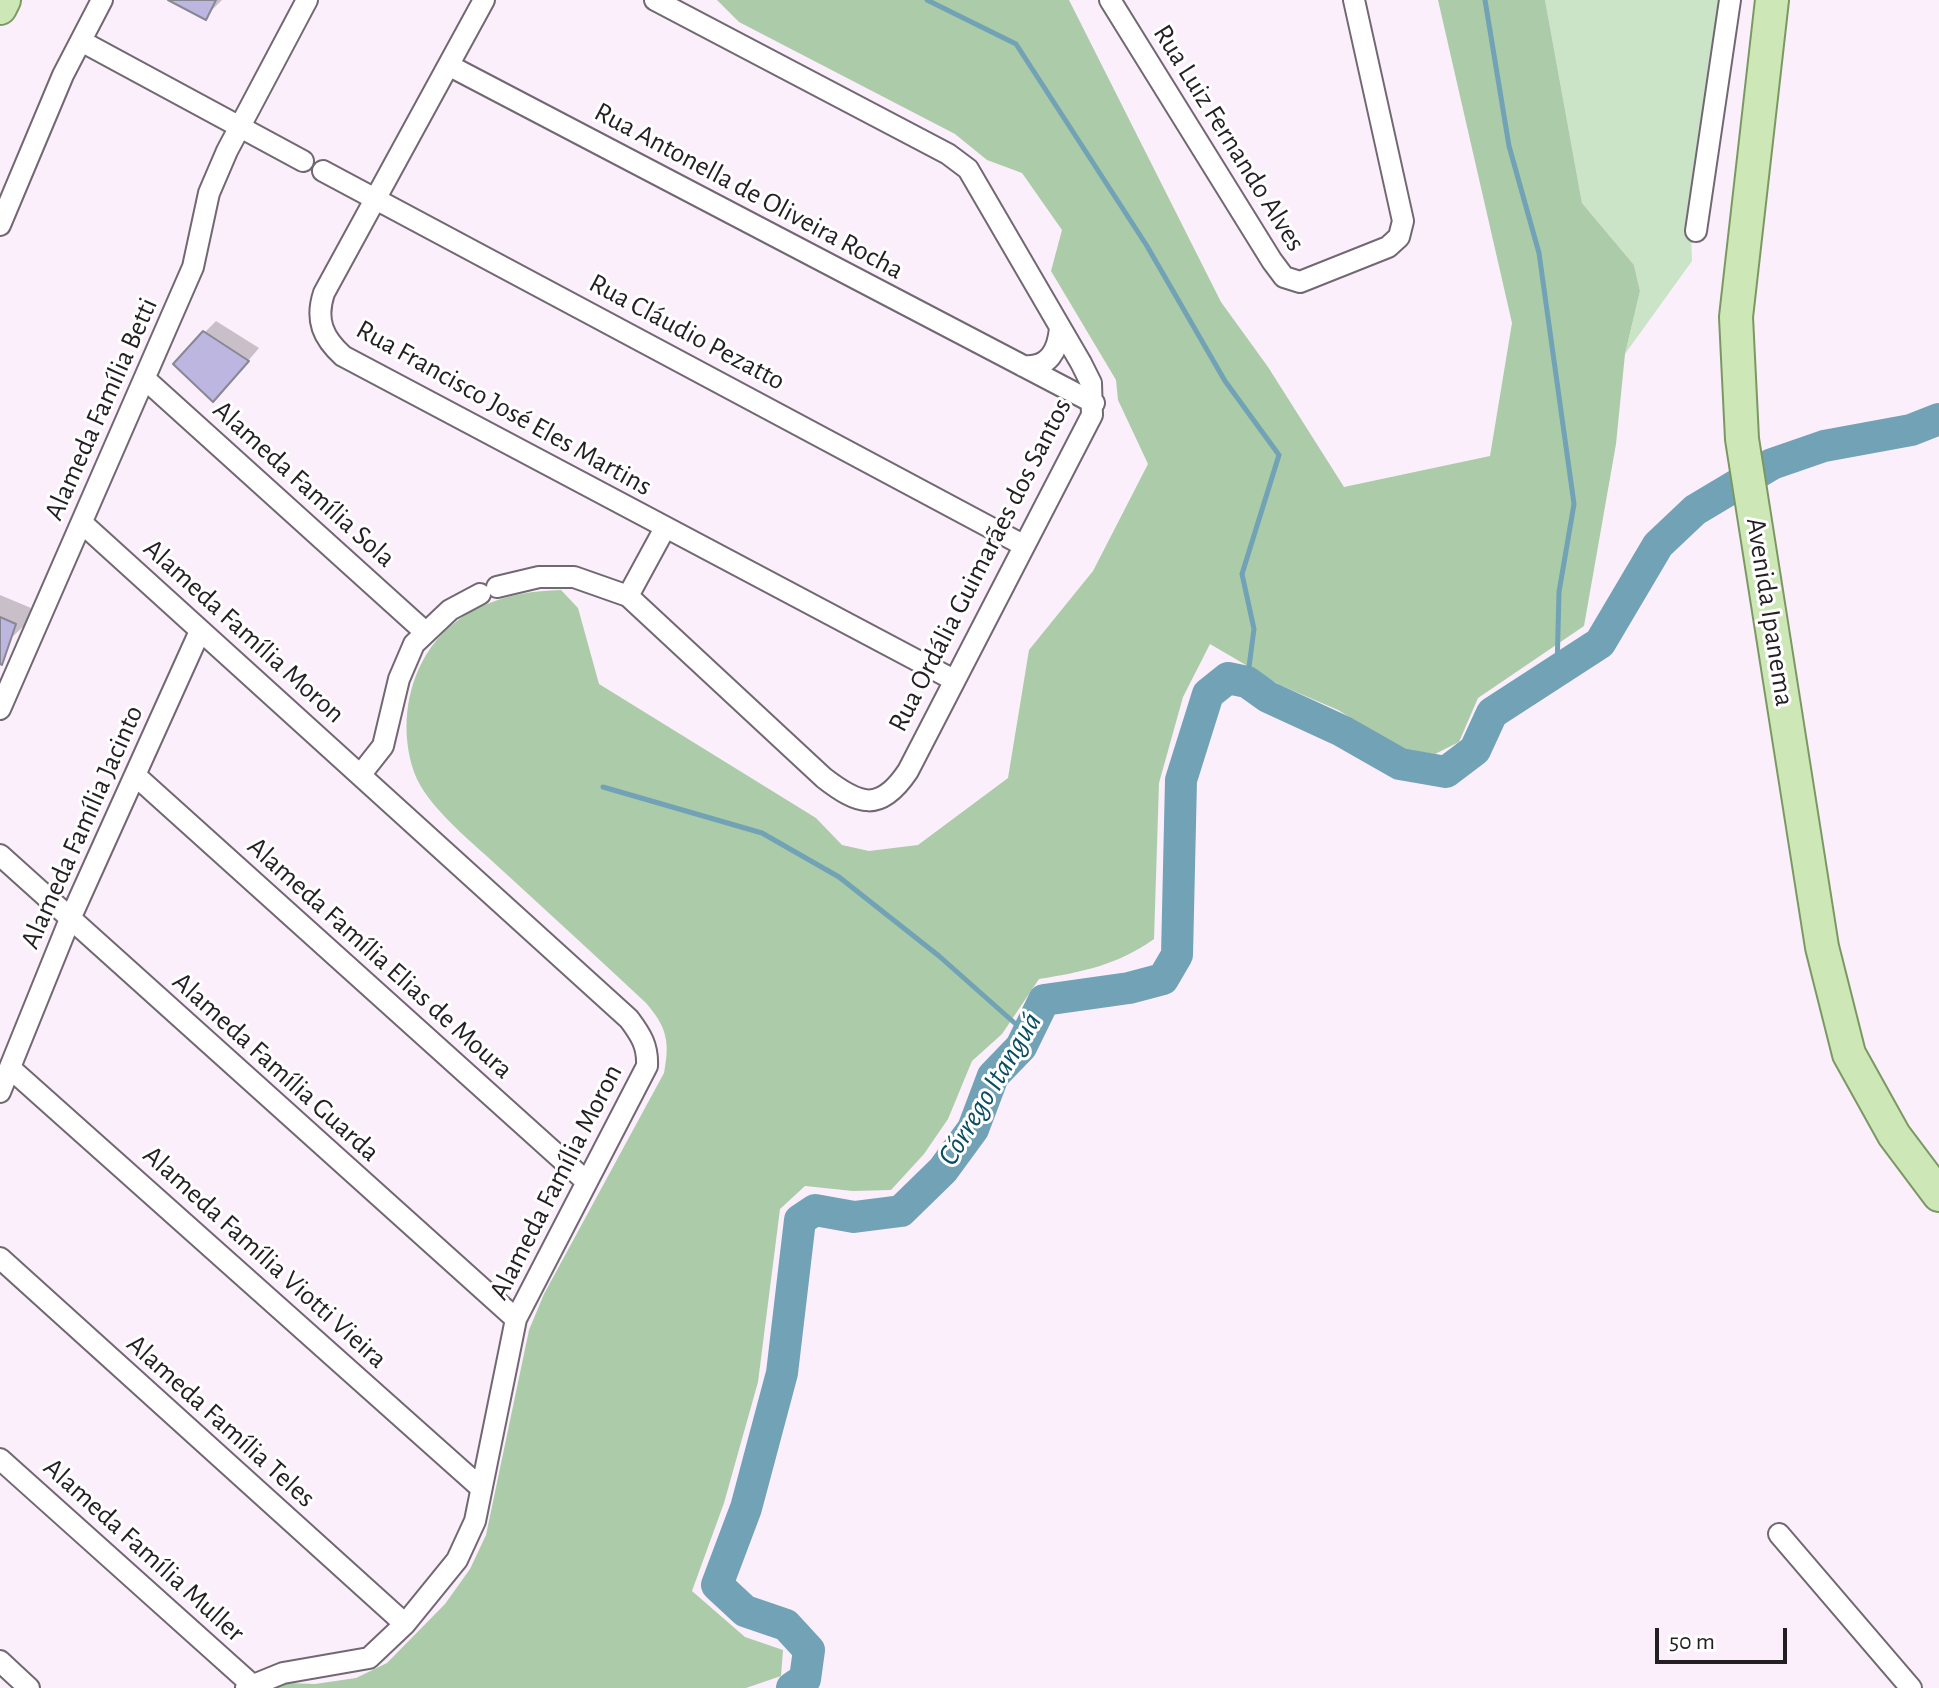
<!DOCTYPE html>
<html>
<head>
<meta charset="utf-8">
<style>
  body { margin:0 }
  #map { position:relative; width:1939px; height:1688px; overflow:hidden; background:#fbeffb; font-family:"Alegreya Sans",sans-serif }
  canvas { display:block }
  .scale { position:absolute; left:1655px; top:1628px; width:132px; height:36px; box-sizing:border-box; border:4px solid #231f23; border-top:0; padding-left:10px; font-size:24px; line-height:28px; white-space:nowrap; color:#231f23; -webkit-text-stroke:6px #fff; paint-order:stroke }
</style>
</head>
<body>
<div id="map">
<canvas width="1939" height="1688"></canvas>
<div class="scale">50 m</div>
</div>
<script>
const context = document.querySelector('canvas').getContext('2d');
context.lineJoin = 'round';
function fillPath(path, color) { context.fillStyle = color; context.fill(path, 'evenodd'); }
function stroke(path, color, width, dash) { context.strokeStyle = color; context.lineWidth = width; context.lineCap = dash ? 'butt' : 'round'; context.setLineDash(dash || []); context.stroke(path); }
function drawText(font, color, halo, rows, align = 'center') {
  context.font = font + ' "Alegreya Sans",sans-serif'; context.lineWidth = 6; context.setLineDash([]); context.textBaseline = 'middle'; context.strokeStyle = halo; context.fillStyle = color; for (const [text, x, y, turn = 0] of rows) {
    context.save(); context.translate(x, y); context.rotate((+turn || 0) * Math.PI / 180); context.textAlign = isNaN(turn) ? turn : align; if (halo) context.strokeText(text, 0, 0); context.fillText(text, 0, 0); context.restore();
  }
}
fillPath(new Path2D(`
  M1545,0H1719L1690,208L1692,261L1625,354L1640,291L1634,265L1582,203Z`), '#cbe3c7');
fillPath(new Path2D(`
  M717,0H1069L1221,302L1268,367L1344,487L1490,456L1512,323L1438,0H1545L1582,203L1634,265L1640,291L1625,354L1616,444L1584,626L1478,698L1459,742L1435,754L1403,750L1338,710L1280,685L1210,644L1183,697L1159,783L1154,939C1117,965 1083,972 1039,979L1002,1034L972,1061L948,1119L924,1154L891,1190L853,1191L805,1186L780,1209L758,1382L724,1503L692,1591L745,1637L783,1650L781,1676L746,1688H275L287,1683L315,1684L356,1678L387,1663L445,1604L470,1569L486,1535L529,1330L544,1294L664,1073C670,1042 667,1027 646,1003C599,959 551,915 503,871C477,846 426,807 414,772C401,734 405,690 426,655C455,608 507,591 561,590L578,608L599,684L816,818L842,845L869,851L918,845L1008,778L1029,650L1093,571L1148,464L1118,400L1116,380L1051,271L1062,230L1022,173L987,160L955,134L739,22Z`), '#accba8');
fillPath(new Path2D(`
  M172,0H222L205,17Z
  M216,321L259,348L225,388L204,333Z
  M0,595L31,608L26,624L10,639L0,635Z`), '#0003');
stroke(new Path2D(`
  M927,0L1016,44L1147,246L1225,381L1279,455L1242,574L1254,629L1247,682
  M1485,0L1509,146L1539,253L1574,504L1559,592L1557,670
  M603,787L762,833L839,877L939,956L1027,1034`), '#71a2b5', 5);
stroke(new Path2D(`
  M792,1688L805,1679L809,1650L786,1625L745,1611L717,1585L746,1508L782,1373L800,1220L815,1210L854,1217L901,1211L943,1170L973,1129L993,1076L1021,1047L1044,1000L1129,988L1163,979L1177,955L1181,780L1208,694L1228,678L1247,682L1268,697L1342,731L1400,764L1446,772L1475,750L1492,713L1600,643L1658,545L1695,510L1772,464L1824,446L1911,430L1939,419`), '#71a2b5', 32);
const building = new Path2D(`
  M168,0H216L206,20Z
  M203,331L249,361L213,402L173,364Z
  M0,617L16,624L2,665L0,664Z`);
fillPath(building, '#bcb6e0');
stroke(building, '#888794', 2);
const minor = new Path2D(`
  M484,0L324,293C315,320 323,338 343,356L952,679
  M1110,0L1272,261L1284,277L1300,282L1388,247L1399,237L1403,221L1354,0
  M81,41L303,161
  M450,66L1094,403
  M323,171L1023,545
  M0,225L63,75L102,0
  M1696,231L1730,0
  M1023,366C1049,369 1058,350 1060,328
  M145,379L424,631
  M82,523L629,1019C641,1035 648,1046 647,1066L516,1319L475,1521L457,1560L405,1624L369,1658L283,1673L246,1688
  M497,587L539,577H574L628,596L824,778C859,805 880,813 908,771L1092,415L1091,383L1081,363L968,169L948,154L655,0
  M628,596L665,528
  M0,709L193,267L209,193L227,151L307,0
  M361,774L383,746L399,679L414,644L450,610L480,594
  M136,776L587,1182
  M0,855L516,1319
  M10,1068L481,1488
  M0,1092L70,919L200,631
  M0,1258L405,1624
  M0,1459L251,1684
  M1779,1534L1911,1688
  M0,1661L29,1688`);
const primary = new Path2D(`
  M1772,0L1736,317L1742,439L1822,947L1849,1054L1894,1135L1939,1195
  M0,8L4,0`);
stroke(minor, '#726873', 24);
stroke(primary, '#7b9863', 36);
stroke(minor, '#fff', 20);
stroke(primary, '#cde8b6', 32);
drawText('28px', '#231f23', '#fff', [
  ["Rua Luiz Fernando Alves",1229,138,58],
  ["Rua Antonella de Oliveira Rocha",749,191,28],
  ["Rua Cláudio Pezatto",687,332,28],
  ["Rua Francisco José Eles Martins",504,408,29],
  ["Alameda Família Betti",101,409,-66],
  ["Alameda Família Sola",304,484,42],
  ["Rua Ordália Guimarães dos Santos",980,565,-63],
  ["Avenida Ipanema",1770,612,81],
  ["Alameda Família Moron",244,631,42],
  ["Alameda Família Jacinto",82,827,-66],
  ["Alameda Família Elias de Moura",380,958,42],
  ["Alameda Família Guarda",276,1067,42],
  ["Alameda Família Moron",556,1182,-63],
  ["Alameda Família Viotti Vieira",265,1257,42],
  ["Alameda Família Teles",221,1421,42],
  ["Alameda Família Muller",144,1550,42]
]);
drawText('italic 30px', '#084d62', '#fff', [
  ["Córrego Itanguá",990,1089,-59]
]);
</script>
</body>
</html>
